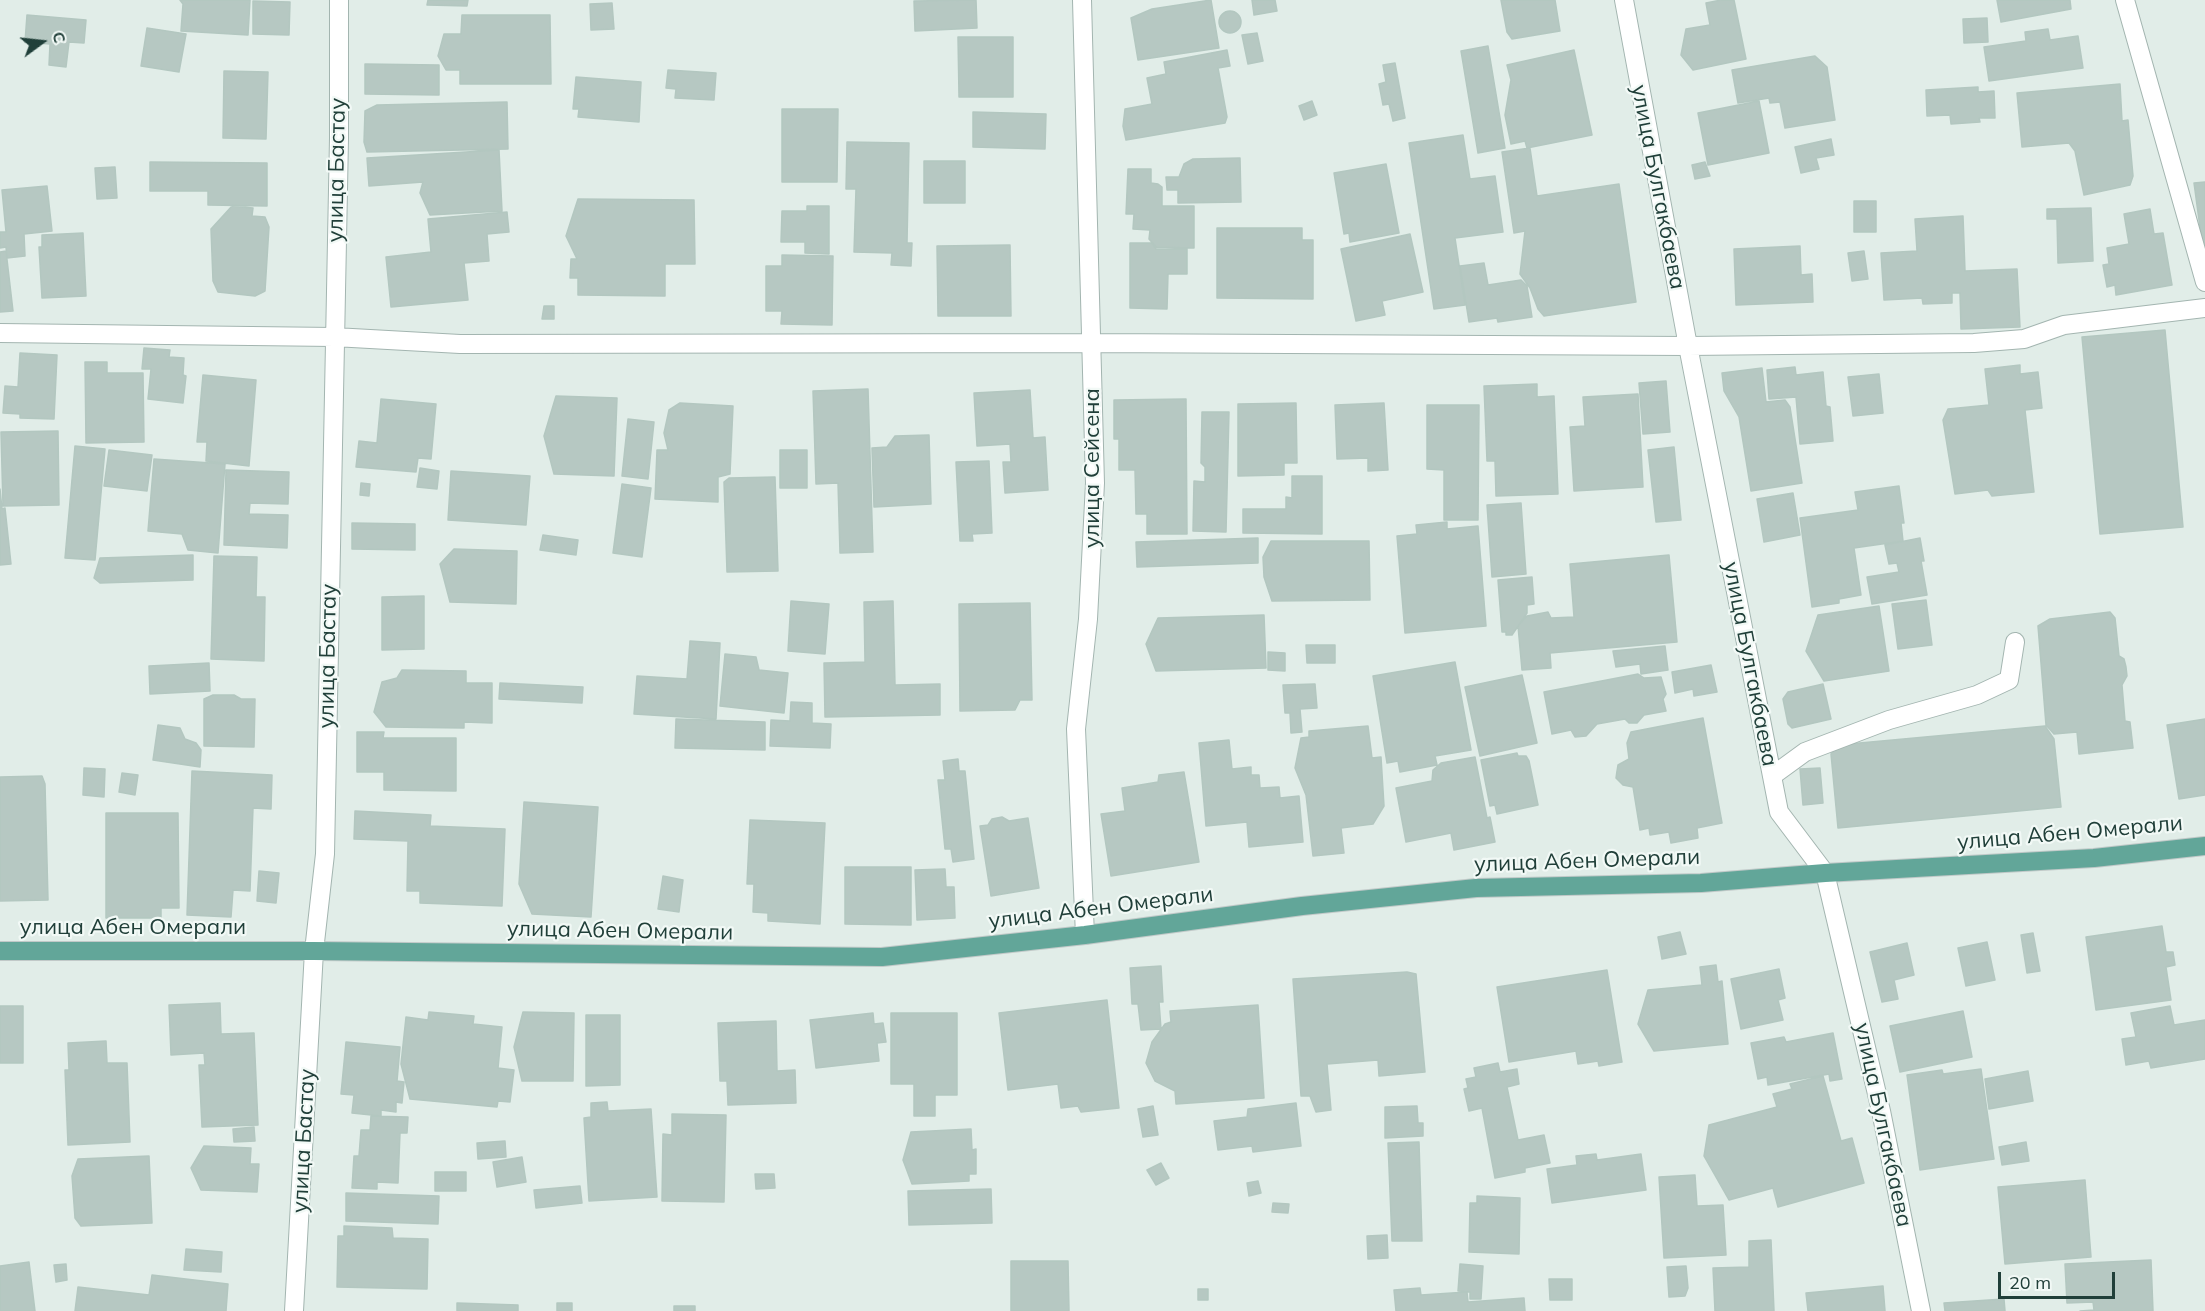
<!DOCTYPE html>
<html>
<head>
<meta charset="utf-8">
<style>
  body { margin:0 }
  #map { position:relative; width:2205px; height:1311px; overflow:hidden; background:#e1ede8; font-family:Mulish,sans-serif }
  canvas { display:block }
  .north { position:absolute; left:12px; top:12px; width:60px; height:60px; -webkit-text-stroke:4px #f2f9f6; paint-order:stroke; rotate:75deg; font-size:16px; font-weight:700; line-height:24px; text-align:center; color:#203f39 }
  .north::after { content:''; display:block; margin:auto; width:21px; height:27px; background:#203f39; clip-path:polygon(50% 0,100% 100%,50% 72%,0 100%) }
  .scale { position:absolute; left:1998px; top:1272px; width:117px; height:27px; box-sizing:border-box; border:3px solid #203f39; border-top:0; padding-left:8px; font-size:18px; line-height:21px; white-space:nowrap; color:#203f39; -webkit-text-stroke:4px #f2f9f6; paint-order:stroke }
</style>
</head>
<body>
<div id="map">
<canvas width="2205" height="1311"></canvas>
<div class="north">С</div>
<div class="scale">20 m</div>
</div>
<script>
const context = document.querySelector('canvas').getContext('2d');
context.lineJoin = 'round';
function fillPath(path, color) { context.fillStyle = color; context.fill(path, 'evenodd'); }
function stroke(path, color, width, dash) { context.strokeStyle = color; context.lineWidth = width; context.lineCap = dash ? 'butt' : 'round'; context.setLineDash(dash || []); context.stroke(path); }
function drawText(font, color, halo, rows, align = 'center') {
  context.font = font + ' Mulish,sans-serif'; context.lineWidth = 4.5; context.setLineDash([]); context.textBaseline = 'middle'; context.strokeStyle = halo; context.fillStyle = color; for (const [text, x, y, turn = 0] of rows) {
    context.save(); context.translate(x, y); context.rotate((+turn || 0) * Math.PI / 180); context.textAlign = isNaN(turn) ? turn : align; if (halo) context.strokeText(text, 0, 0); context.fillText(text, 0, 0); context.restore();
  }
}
const building = new Path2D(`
  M180,0H250L248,35L181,31L183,4Z
  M428,0H468L467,6L427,5Z
  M976,0L977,28L915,31L914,1Z
  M1211,0L1219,48L1138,60L1131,18L1152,9Z
  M1252,0H1275L1277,11L1254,15Z
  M1501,0H1555L1560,31L1512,39L1507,32Z
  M1721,0H1734L1746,59L1693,70L1681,55L1686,29L1710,25L1706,3Z
  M1997,0H2070L2071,9L2001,22Z
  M253,1L290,2L289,35L253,34Z
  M612,3L614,29L591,30L590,4Z
  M1219 22a11 11 0 1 1 22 0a11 11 0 1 1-22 0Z
  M27,15L86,20L84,43L69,42L66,67L49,65L50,44L25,42Z
  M462,15H550L551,84H460V70H446L438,56L444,34H461Z
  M1987,18L1988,42L1964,43L1963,19Z
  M147,28L186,34L179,72L141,66Z
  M2048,29L2050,40L2078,36L2083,68L1989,81L1984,47L2026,41L2025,32Z
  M1257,33L1263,61L1248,64L1242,35Z
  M958,37H1013V97H959Z
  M1488,46L1505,148L1478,153L1461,51Z
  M1227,50L1230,66L1218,68L1227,117L1225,123L1126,140L1123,126L1125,109L1152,104L1147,78L1166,74L1164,62Z
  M1574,50L1592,135L1527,148L1525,141L1511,144L1505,115L1511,80L1507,65Z
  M1815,56L1827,67L1835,120L1785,128L1780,102L1770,103L1769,98L1738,103L1732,70Z
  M1395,63L1405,118L1393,121L1389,104L1383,105L1379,84L1386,82L1383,65Z
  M365,64L439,65V95L365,94Z
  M668,70L716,73L714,100L675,98L676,89L666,88Z
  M224,71L268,72L266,139L223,138Z
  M576,77L641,82L639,122L578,117L579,109H573Z
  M2120,84L2122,121L2128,120L2133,176L2130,185L2084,195L2075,151L2069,143L2022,147L2017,93Z
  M1978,87V92L1994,91L1995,118H1979L1980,122L1951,124L1950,115L1927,116L1926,90Z
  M1312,101L1317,115L1304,120L1299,106Z
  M1759,101L1769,153L1708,165L1698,113Z
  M507,102L508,149L367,152L364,142L365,111L377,105Z
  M782,109H838L837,182H782Z
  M973,112L1046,114L1045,149L973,147Z
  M1463,135L1470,179L1495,176L1503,232L1455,238L1465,305L1434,309L1409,143Z
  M1831,139L1834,155L1816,158L1819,169L1801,173L1795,147Z
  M847,142L909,143L907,243H912L911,266L891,265L892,253L854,252L856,189H846Z
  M1530,148L1537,196L1619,184L1636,302L1544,316L1538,309L1530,288L1520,274L1525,231L1514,233L1502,152Z
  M499,150L502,211L430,215L420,193L423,182L369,186L367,158Z
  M1240,158L1241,202L1178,203V190H1167L1166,177H1179L1184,164L1193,159Z
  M924,161H965V203H924Z
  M150,162L267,163V206L208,205V191H150Z
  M1705,162L1710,176L1695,179L1692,165Z
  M1386,164L1399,233L1350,242L1349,233L1344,234L1334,173Z
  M115,167L117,198L97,199L95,168Z
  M1128,169H1151V183L1158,184L1162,187V206H1194V248L1156,247L1149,239L1150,230L1133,229L1134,214H1126Z
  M2205,182V257H2204L2194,183Z
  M47,186L52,231L24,234L25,256L7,258L6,247L0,248V232H6L2,190Z
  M578,199L694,200L695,264H665V296L578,295V278H570L571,259H577L566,236Z
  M1854,201H1876V232H1854Z
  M232,206L253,208L252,216L265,217L269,227L265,291L255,296L218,292L213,281L211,229Z
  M807,206H829V254L805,253V242H781L782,211H807Z
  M2091,208L2093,261L2058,263L2057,219H2047V209Z
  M2150,209L2154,234L2163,233L2172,285L2116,295L2115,285L2107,287L2103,265L2109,264L2107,248L2129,244L2124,214Z
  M507,212L509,232L487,234L489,261L464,263L468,300L391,307L386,257L431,252L428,219Z
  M1963,216L1965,271L2017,269L2020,327L1961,329L1960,293H1952V303L1923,304L1922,298L1884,300L1881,253L1917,251L1915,219Z
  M1217,228H1302V240H1313V299L1217,298Z
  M83,233L86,296L42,298L39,247H42V235Z
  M1410,234L1423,292L1382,301L1385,315L1356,321L1341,249Z
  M1130,243H1152L1156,249H1187V274H1168L1167,309L1130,308Z
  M1010,245L1011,316H938L937,246Z
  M1800,246L1801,275L1812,274L1813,302L1736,305L1734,249Z
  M6,251L13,311L0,312V252Z
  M1864,251L1868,279L1852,281L1848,253Z
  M782,255L833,256L832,325L781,324L782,311H766V266H782Z
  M1484,263L1488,285L1521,280L1527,286L1532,317L1498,322L1497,318L1469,322L1460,266Z
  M544,306H554V319H542Z
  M2165,330L2183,527L2100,534L2082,337Z
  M144,348L170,350L169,357L184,358L183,375L186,376L183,403L148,399L151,369H142Z
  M20,353L57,355L54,419L20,418V414L3,413L5,386L18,387Z
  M85,362H107V373H143L144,442L86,443Z
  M2020,365V374L2038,372L2042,408L2025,410L2034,492L1992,496L1988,490L1955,494L1943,420L1948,409L1989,405L1985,369Z
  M1795,367L1796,375L1823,372L1826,406L1830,407L1833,441L1800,444L1796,397L1769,399L1767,370Z
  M1762,368L1766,402L1785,400L1790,407L1802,483L1751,491L1739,417L1724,391L1722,373Z
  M1879,374L1883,413L1853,416L1848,377Z
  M203,375L256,380L249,466L206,461L207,442H197Z
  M1666,381L1670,432L1643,434L1639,383Z
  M1537,384V397L1554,396L1558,494L1496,496L1495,461H1487L1484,386Z
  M868,389L873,552L840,553L838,483L816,484L813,391Z
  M1030,390L1033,438L1045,437L1048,490L1005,493L1003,462H1011L1010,444L977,446L974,393Z
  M1638,394L1643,487L1574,491L1570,427L1585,426L1583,397Z
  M556,396L617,398L614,476L554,474L544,436Z
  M381,399L436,404L431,459L418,458L416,472L356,467L359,441L377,443Z
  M1186,399L1187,534H1147V514H1136L1135,470H1119V439H1114V400Z
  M680,403L733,406L730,474L718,477V502L655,499L657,450H668L664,433L669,410Z
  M1296,403L1297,463H1284V475L1238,476V404Z
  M1384,403L1388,470L1368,471V458L1337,459L1335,405Z
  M1427,405H1479L1478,520H1444V470L1427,469Z
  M1202,412H1229L1226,532L1193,531L1194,481L1205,482V467L1201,463Z
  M628,419L654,422L648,479L622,476Z
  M58,431L59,505L3,506L1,432Z
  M929,435L931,504L874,507L872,448L887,447L895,436Z
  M75,446L105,449L95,560L65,558Z
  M1674,447L1681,520L1656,522L1648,450Z
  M109,450L152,455L147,491L104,486Z
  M780,450H807V488H780Z
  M154,459L225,464L218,553L188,550L182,534L148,531Z
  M989,461L992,533L972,534L973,541H960L956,462Z
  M420,468L439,471L437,489L417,487Z
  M226,470L289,472L288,504L250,503L249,514L288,515L287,548L224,545Z
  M451,471L530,476L526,525L448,520Z
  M1292,476H1322V534L1243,533V509H1286V497L1292,498Z
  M775,477L778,571L727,572L724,482L729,478Z
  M361,483L370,484L369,496L360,495Z
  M622,484L651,488L642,557L613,553Z
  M1899,486L1904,523H1901L1903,541L1854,548L1861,595L1839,599V603L1812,607L1800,518L1858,510L1855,492Z
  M0,489L2,509L5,508L11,564L0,565Z
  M1793,493L1800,535L1764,542L1757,499Z
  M1521,503L1526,574L1492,577L1487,505Z
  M1447,522V529L1478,526L1486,626L1405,633L1397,536L1417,534L1416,525Z
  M352,523L415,524V550L352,549Z
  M543,535L578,540L576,555L540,550Z
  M1258,538V563L1137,567L1136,542Z
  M1920,538L1924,561H1921L1927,595L1872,604L1867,577L1899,572L1897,563L1889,564L1885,545Z
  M1271,541H1369L1370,600L1272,601L1264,577L1263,557Z
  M454,549L517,551L516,604L450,602L440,564Z
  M193,555V580L100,583L94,578L100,558Z
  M1669,555L1677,642L1550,653L1551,668L1522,670L1518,626L1527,616L1548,612L1551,618L1574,617L1570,564Z
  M214,556L257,557L256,597H265L264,661L211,659Z
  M1532,577L1534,604L1527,605V613L1512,635H1506V632H1502L1498,580Z
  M424,596V649L382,650V597Z
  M1926,600L1932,645L1898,649L1892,604Z
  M791,601L829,604L825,654L788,651Z
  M893,601L895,685L940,684V715L825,717L824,663L865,662L864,602Z
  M1030,603L1032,700H1020L1015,710L960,711L959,604Z
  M1879,606L1889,671L1824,681L1806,651L1818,615Z
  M2110,612L2115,618L2119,656L2124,659L2126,667L2127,676L2122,685L2125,721L2130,722L2133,748L2079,754L2077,732L2054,734L2046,725L2038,626L2050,619Z
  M1264,615L1266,668L1156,671L1146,644L1158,618Z
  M690,641L720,643L716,719L634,714L637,676L687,679Z
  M1306,645H1335V663H1307Z
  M1665,646L1668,670L1641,674L1640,664L1616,667L1613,651Z
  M1268,652L1285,653V671L1268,670Z
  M725,654L756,657L759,670L788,673L784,713L720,706Z
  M1455,662L1471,750L1435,756L1437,765L1400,772L1398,761L1387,763L1373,676Z
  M209,663L210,691L150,694L149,666Z
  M1711,665L1717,692L1694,696L1693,689L1675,693L1672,672Z
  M402,670L466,671V683H492V723L464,722V728L386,727L374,712L382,682L397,678Z
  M1638,674L1644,678L1661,677L1666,694L1663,699L1666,711L1644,715L1637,723H1629L1625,719L1597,724L1586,736L1575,737L1571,730L1552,734L1544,692Z
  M1522,675L1537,743L1480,756L1465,687Z
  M500,683L583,687L582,703L499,699Z
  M1315,684L1317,708L1300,709L1302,732L1291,733L1290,713H1285L1283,685Z
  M1823,684L1831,719L1792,728L1788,724L1783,699L1788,692Z
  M213,695H234L241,699H255L254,747L204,746V699Z
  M791,702L812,703V723L831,724L830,748L770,746L771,720L790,721Z
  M1703,718L1722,823L1697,828L1698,838L1671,843L1669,832L1650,835L1649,828L1640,830L1633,787L1623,785L1616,778L1617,771L1618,765L1629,759L1627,743L1631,732Z
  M676,719L765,722V750L675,748Z
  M2205,719V795L2179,799L2167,725Z
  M158,725L180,728L185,739L196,743L201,750L200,767L153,760Z
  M1368,726L1372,758L1381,757L1384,806L1373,824L1341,828L1344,853L1313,856L1306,795L1295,768L1301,738L1309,737V731Z
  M2045,726L2054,739L2061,807L1838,828L1831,754L1838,745Z
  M357,732H384L383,738H456V791L384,790V772H357Z
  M1229,740L1232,769L1251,767V775H1259L1260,788L1279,787L1280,798L1299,796L1303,842L1249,847L1247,822L1206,826L1199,743Z
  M1517,753L1518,756H1526L1529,761L1538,805L1497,814L1495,805L1490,806L1481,760Z
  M1475,757L1487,818L1490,817L1495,842L1454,850L1451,833L1406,842L1396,788L1432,781L1433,770L1441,763Z
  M958,759L959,771H965L974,859L953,862L951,849H945L938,780H945L943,761Z
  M84,768L105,769L104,797L83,795Z
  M1820,768L1823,803L1803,805L1800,769Z
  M192,771L272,775L271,809L253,808L250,891L233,890L231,917L187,915Z
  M1184,772L1199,862L1111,876L1101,814L1125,811L1122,788L1158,782L1159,775Z
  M122,773L138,775L135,795L119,792Z
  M42,776L45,784L48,900L0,901V777Z
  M524,802L598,807L591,917L532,914L519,884Z
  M355,811L431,815L430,826L505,829L502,906L420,903V891H407L408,841L354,839Z
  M106,813H178L179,908H161V918H106Z
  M1002,817L1009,821L1028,818L1039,888L991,896L980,826L988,825L992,819Z
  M750,820L825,823L820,924L768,921V913L753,912L754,884H747Z
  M845,867H911V925L845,924Z
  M945,869L946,887H954L955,918L917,920L915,870Z
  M259,871L279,873L276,903L257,901Z
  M663,876L683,880L679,912L658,909Z
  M2162,926L2166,952H2173L2175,965L2166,967L2171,1000L2096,1010L2086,937Z
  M1680,932L1686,954L1662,959L1658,937Z
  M2033,933L2040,971L2027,973L2021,935Z
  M1987,942L1995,980L1966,986L1958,948Z
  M1907,943L1914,975L1894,980L1898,999L1882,1002L1870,952Z
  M1716,965L1718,982L1722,981L1728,1044L1654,1051L1638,1024L1648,990L1702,985L1700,967Z
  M1161,966L1163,1002H1159L1161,1029L1141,1030L1138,1004H1132L1130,968Z
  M1779,969L1785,998L1778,1000L1783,1020L1741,1029L1731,979Z
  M1607,970L1622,1062L1599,1066L1598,1061L1578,1064L1576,1051L1509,1062L1497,987Z
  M1407,972L1416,974L1425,1072L1379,1076L1378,1060L1327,1064L1331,1110L1316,1112L1310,1096H1301L1293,979Z
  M1107,1000L1119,1108L1081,1112L1078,1106L1061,1108L1058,1084L1008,1090L999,1013Z
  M220,1003L221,1034L254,1033L258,1125L202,1127L199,1065H205L204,1053L171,1055L169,1005Z
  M1258,1005L1264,1098L1176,1104L1175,1091L1155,1081L1146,1063L1152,1042L1165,1024L1171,1022L1170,1011Z
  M0,1006H23V1063H0Z
  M2170,1006L2174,1025L2205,1020V1059L2151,1068L2149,1061L2126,1065L2122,1039L2136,1037L2131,1013Z
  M1963,1011L1972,1057L1900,1072L1890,1026Z
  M429,1012L474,1016L473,1024L502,1027L498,1068L514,1070L510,1102L498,1101L497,1107L410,1099L401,1064L406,1017L428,1020Z
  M523,1012L574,1013L573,1081H522L514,1047Z
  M873,1013L874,1024L883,1023L886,1042L877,1043L879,1061L816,1068L810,1020Z
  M891,1013H957V1095H935V1116H914V1084H891Z
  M586,1015H620V1085L586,1086Z
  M776,1021L777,1071L795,1070L796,1103L728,1105L727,1081H720L718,1023Z
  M1833,1033L1842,1079L1830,1081L1829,1074L1768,1085L1767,1077L1758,1079L1751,1043L1784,1037L1786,1042Z
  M106,1041L107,1063H127L130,1142L68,1145L65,1070H69L68,1043Z
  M346,1042L400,1047L397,1081L404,1082L402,1103L396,1102V1112L381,1110V1116L352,1113L354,1095L341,1094Z
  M1498,1063L1500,1072L1517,1069L1519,1084L1507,1087L1518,1140L1544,1135L1550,1163L1525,1168V1172L1495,1178L1482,1108L1469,1111L1464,1089L1468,1088L1466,1079L1476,1077L1474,1068Z
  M1981,1069L1994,1159L1920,1170L1907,1075L1942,1070L1943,1074Z
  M2028,1071L2033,1101L1989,1109L1985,1079Z
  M1823,1076L1841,1141L1852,1138L1864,1183L1778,1207L1773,1188L1729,1200L1704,1156L1709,1125L1777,1107L1773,1094L1792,1089L1790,1084Z
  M607,1102L608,1111L651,1109L657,1197L589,1201L584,1118L591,1117V1103Z
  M1296,1103L1301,1146L1253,1152L1252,1146L1218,1150L1214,1121L1247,1117L1248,1109Z
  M1153,1106L1158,1135L1143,1137L1138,1109Z
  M1417,1106L1418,1123H1423V1136L1385,1138V1107Z
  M672,1114L726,1115L724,1202L662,1201L663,1134L672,1135Z
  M371,1116L408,1117L407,1133H400L398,1183L377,1182V1189L352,1188L354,1156H359L361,1130H370Z
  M254,1127L255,1141L234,1142L233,1129Z
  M971,1129L972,1150L976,1149V1174H969V1181L912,1184L903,1160L911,1132Z
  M505,1141L506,1157L478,1159L477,1143Z
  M1419,1142L1422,1241H1392L1388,1143Z
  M2026,1142L2029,1161L2002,1165L1999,1147Z
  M204,1146L251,1148L250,1164H259L257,1192L201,1190L191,1168Z
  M1596,1154L1597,1160L1641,1154L1646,1190L1552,1203L1547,1169L1577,1165L1576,1156Z
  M149,1156L152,1223L81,1226L75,1218L72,1176L78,1159Z
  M522,1157L526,1182L497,1187L493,1162Z
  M1161,1163L1169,1178L1156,1185L1147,1170Z
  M435,1172H466V1191H435Z
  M755,1174H774L775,1188L756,1189Z
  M1695,1175L1697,1206L1723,1205L1726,1255L1664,1258L1659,1177Z
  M2085,1180L2091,1257L2005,1264L1998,1187Z
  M1258,1181L1261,1193L1249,1196L1247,1183Z
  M580,1186L582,1203L536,1208L534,1190Z
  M991,1189L992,1223L909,1225L908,1191Z
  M346,1193L439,1196L438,1224L346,1221Z
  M1477,1196L1520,1198L1519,1254L1469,1252L1470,1203H1477Z
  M1273,1203L1289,1204L1288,1213L1272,1212Z
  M344,1226L392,1228L393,1238L428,1239L427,1289L337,1287L338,1236H344Z
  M1387,1235L1388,1258L1368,1259L1367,1236Z
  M1771,1240L1774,1311H1715L1713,1268L1749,1267V1241Z
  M186,1249L222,1252L221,1272L184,1270Z
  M2151,1260L2153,1311H2080L2094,1310L2093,1302L2067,1303L2065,1264Z
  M1011,1261H1068L1069,1311H1011Z
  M29,1262L35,1311H0V1266Z
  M66,1264L67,1280L56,1282L54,1265Z
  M1460,1264L1483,1266L1481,1299H1470V1292L1458,1291Z
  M1686,1266L1688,1288L1685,1296L1669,1297L1667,1267Z
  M152,1275L228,1284L226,1311H75L78,1287L149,1295Z
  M1549,1279H1572V1300H1550Z
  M1883,1286L1885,1311H1808L1806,1293Z
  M1420,1288L1421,1295L1467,1292L1468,1302L1524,1298L1525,1311H1396L1394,1290Z
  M1198,1289H1208V1300H1198Z
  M2004,1299L2005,1311H1945L1944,1303Z
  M457,1303L518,1305V1311H457Z
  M557,1303H572V1311H557Z
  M674,1306H695V1311H674Z`);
fillPath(building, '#b6c8c2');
stroke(building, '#b3c7c0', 1.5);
const minor = new Path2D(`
  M1082,0L1095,483L1088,619L1076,729L1085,935
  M1624,0L1688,346L1779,812L1825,873L1881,1111L1921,1311
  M2125,0L2205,282
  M0,333L334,337L460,344L1091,343L1688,346L1974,343L2024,339L2064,325L2205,308
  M1772,776L1805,752L1889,720L1977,695L2009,680L2015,642
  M294,1311L314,951L325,854L339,138V0`);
const major = new Path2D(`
  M0,951H314L882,957L1085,935L1302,906L1476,888L1701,883L1825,873L2094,858L2205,846`);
stroke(minor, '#a3b5b0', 20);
stroke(major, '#c1c9c8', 20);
stroke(minor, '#fff', 18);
stroke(major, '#62a699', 18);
drawText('22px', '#203f39', '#f2f9f6', [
  ["улица Бастау",337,170,-89],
  ["улица Булгакбаева",1658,187,79],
  ["улица Сейсена",1092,468,-90],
  ["улица Бастау",328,656,-89],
  ["улица Булгакбаева",1750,664,79],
  ["улица Абен Омерали",2070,833,-5],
  ["улица Абен Омерали",1587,861,-2],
  ["улица Абен Омерали",1101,908,-7],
  ["улица Абен Омерали",133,927],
  ["улица Абен Омерали",620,931,1],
  ["улица Булгакбаева",1883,1125,78],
  ["улица Бастау",304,1141,-87]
]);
</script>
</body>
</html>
